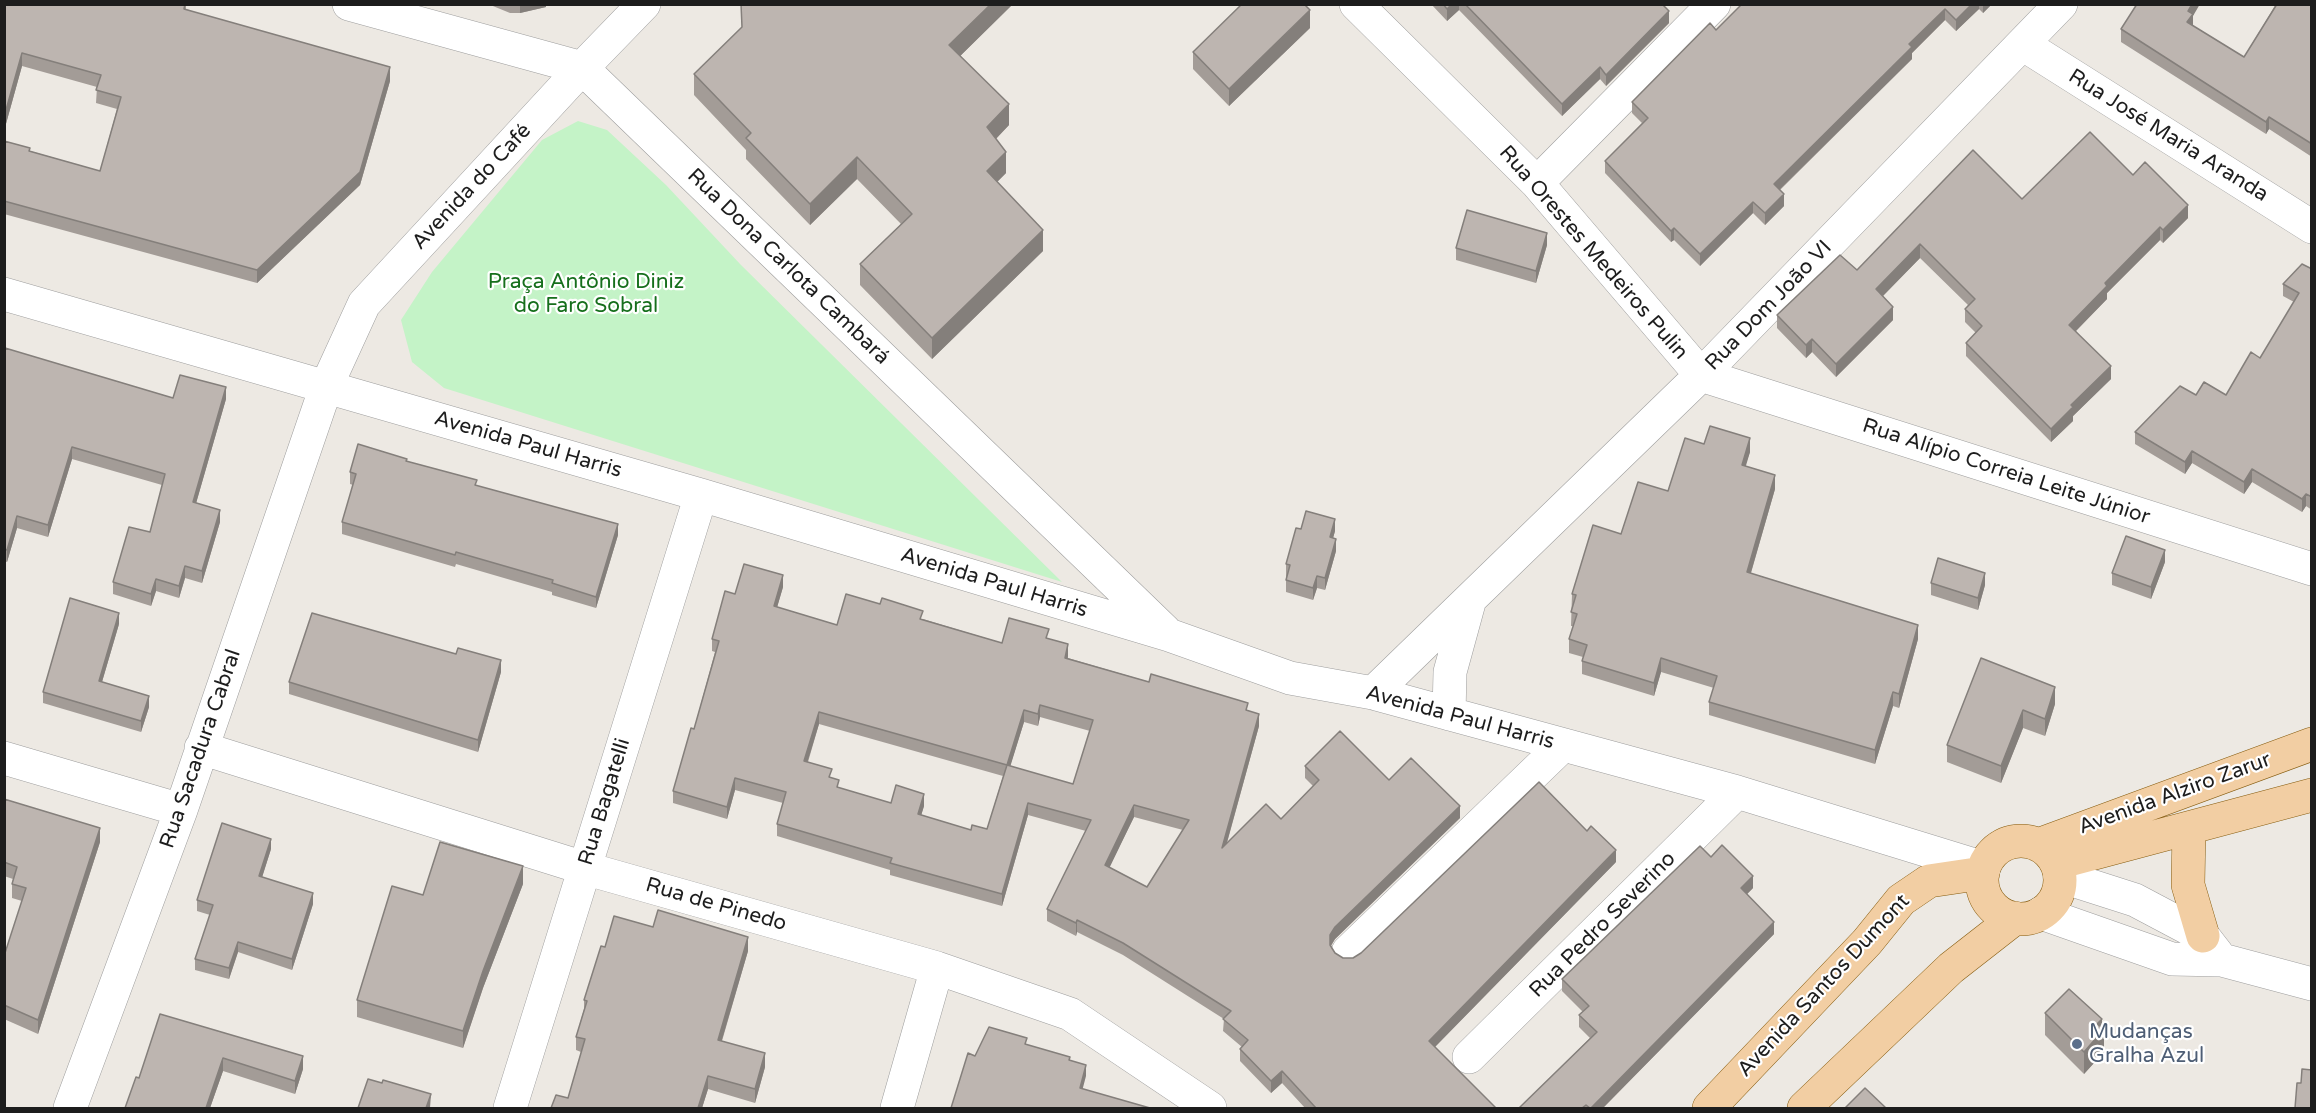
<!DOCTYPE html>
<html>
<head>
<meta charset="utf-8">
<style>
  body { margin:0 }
  #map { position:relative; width:2316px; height:1113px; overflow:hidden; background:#ede9e3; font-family:"Varela Round",sans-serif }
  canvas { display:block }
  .frame { position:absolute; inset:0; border:6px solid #1d1d1d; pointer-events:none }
</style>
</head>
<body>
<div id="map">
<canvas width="2316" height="1113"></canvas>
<div class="frame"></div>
</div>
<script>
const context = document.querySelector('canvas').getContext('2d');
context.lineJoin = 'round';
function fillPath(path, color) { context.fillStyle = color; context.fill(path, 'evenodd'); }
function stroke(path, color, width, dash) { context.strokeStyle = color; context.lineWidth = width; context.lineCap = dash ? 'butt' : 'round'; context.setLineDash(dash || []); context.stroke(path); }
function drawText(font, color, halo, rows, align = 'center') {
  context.font = font + ' "Varela Round",sans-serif'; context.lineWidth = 4.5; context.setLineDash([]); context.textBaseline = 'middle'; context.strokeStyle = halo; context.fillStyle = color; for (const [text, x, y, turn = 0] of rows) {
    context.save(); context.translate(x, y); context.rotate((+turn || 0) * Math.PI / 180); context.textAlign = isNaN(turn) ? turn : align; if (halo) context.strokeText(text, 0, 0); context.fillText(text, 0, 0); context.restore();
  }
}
fillPath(new Path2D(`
  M578,121L607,130L666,185L741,265L1062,582L444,388L412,362L401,320L432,272L542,140Z`), '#c4f3c7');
const minor = new Path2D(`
  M349,4L582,68L1165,631
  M1356,4L1537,183L1701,375L2312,569
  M2024,45L2312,227
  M1537,183L1714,4
  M4,294L701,495L1169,635L1290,678L1373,693L1737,792L1984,868
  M1373,693L1701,375L2061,4
  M1449,714L1450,672L1470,599
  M201,748L584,868L937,968L1070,1014L1210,1108
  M4,758L181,810
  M2060,876L2135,900L2203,936L2217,954
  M2041,913L2172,959L2222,960L2312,984
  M1348,952L1563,745
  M1469,1057L1737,792
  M70,1108L181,810L326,387L364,304L582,68L644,4
  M510,1108L701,495
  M897,1108L937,968`);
const major = new Path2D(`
  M2189,828L2188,885L2203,936
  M1982 880a39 39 0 1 1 78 0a39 39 0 1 1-78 0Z
  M2038,845L2312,744
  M2057,863L2312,795
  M1709,1108L1867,942L1901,900L1929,881L1983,873
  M1804,1108L1951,968L2015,918`);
stroke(minor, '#9e9e9e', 34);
stroke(major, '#865c0f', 34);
stroke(minor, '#fff', 33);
stroke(major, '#f2cea3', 33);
fillPath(new Path2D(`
  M4,4H186V9L390,81L360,185L257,283L4,214V141L30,151L100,171L117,109L96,103L97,87L22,66L4,131Z
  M488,4H546V7L520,13H510Z
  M741,4H1013L960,56L1009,125L996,139L1006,173L997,182L1043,251L932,359L860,285V264L901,224L857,179L810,225L746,159V150L694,95V74L742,28Z
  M1431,4H1662L1669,23L1606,86L1600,79L1562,116L1459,10L1447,21Z
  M1742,4H1992L1983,13L1979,9L1956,31L1945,20L1912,53V59L1780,190L1784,206L1765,225L1753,213L1700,266L1674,240L1671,242L1605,173V161L1642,123L1632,113V102L1716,30Z
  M2276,4H2312V157L2269,129L2266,134L2121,42V29L2193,16V26L2244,57Z
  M1310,28L1229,106L1193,69V52Z
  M2133,175L2188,218L2163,243L2160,240L2107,293V299L2076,331L2111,379L2073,416V421L2051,442L1966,356V343L1976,333L1965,322V309L1968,305L1920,258L1883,296L1893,320L1836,377L1812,352L1806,358L1777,328V315L1857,270L2022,199Z
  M1547,245L1536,283L1456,260V248Z
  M2312,269V510L2306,506L2302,512L2252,482L2244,494L2192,463L2185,474L2135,444V432L2226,395L2260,358L2294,302L2283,296V284Z
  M4,349L173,398L226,399L196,503L220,522L202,583L185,578L179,598L156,591L151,606L113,594V582L150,532L162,485L72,459L48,537L17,528L7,562L4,561Z
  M1704,444L1750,452L1745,466L1775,489L1751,573L1918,639L1899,708L1893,706L1875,764L1709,715V702L1714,688L1661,672L1654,696L1582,674V661L1583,657L1569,653V639L1573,626H1571L1572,594L1621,534L1668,491Z
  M407,461L618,535L596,608L552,595V592L456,564L455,567L342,534V522L353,485L350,484V472Z
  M1301,529L1335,531L1333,538L1336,551L1325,590L1317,588L1313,600L1286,592V564Z
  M2165,562L2151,599L2112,585V573Z
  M1931,583L1985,585L1978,610L1931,595Z
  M783,587L777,607L837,625L923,619L1002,643L1049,639L1068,656V658L1248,711L1259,726L1227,843L1281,819L1313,786L1305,778V766L1389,780L1460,818L1335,939L1331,946L1335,953L1343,958H1353L1616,862L1435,1047L1496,1108H1305L1282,1083L1271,1093L1240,1061V1049L1242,1047L1223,1031L1224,1019L1123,955L1077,932L1076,936L1047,921V909L1086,831L1028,815L1002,906L890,875V870L777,836V824L783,803L735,790L727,819L673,803V791L694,729L715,652L712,651V639L735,594ZM1040,717L1090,731L1073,784L1010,766L1024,722L1038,726ZM819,724L1003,776L987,829L971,830L921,815L924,806L891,803L839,788L832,778L808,762ZM1134,817L1183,830L1147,887L1109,867Z
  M119,624L102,682L149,707L141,732L43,703V692Z
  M1981,658L2055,704L2045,736L2023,728L2001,783L1947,762V745Z
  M501,672L478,752L289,694V682Z
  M4,799L100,842L38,1034L4,1019V956L22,901L12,898V884L13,879L4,876Z
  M271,849L262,877L313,904L292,970L238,952L229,979L195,970V959L210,915L197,911V900Z
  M1711,857L1753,888L1747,894L1774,934L1603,1108H1519L1590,1038L1579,1027V1015L1583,1012L1562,991V979Z
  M523,884L483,988L463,1048L357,1017V1000L423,895Z
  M653,927L748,951L722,1041L765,1067L755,1103L708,1089L702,1108H551L568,1098L581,1052L576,1050V1037L584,1009V1000L605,947Z
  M2045,1013L2102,1028L2104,1052L2084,1074L2045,1035Z
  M160,1014L303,1069L295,1094L223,1071L210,1108H125L139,1078Z`), '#a39c97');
fillPath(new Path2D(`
  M520,4H546V7L520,13Z
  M991,4H1013L949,67V45Z
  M1452,4H1459V10L1447,21V9Z
  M1972,4H1979V9L1956,31V20Z
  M1983,4H1992L1983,13Z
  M2192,4H2200L2193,16V26L2187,35L2188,11Z
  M1945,9V20L1912,53V59L1774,195V184L1909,44Z
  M1310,10V28L1229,106V89Z
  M1669,11V23L1606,86V75Z
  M22,53V66L4,131V117Z
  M390,67V81L360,185L257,283V270Z
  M1600,67V79L1562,116V104Z
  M1009,104V125L987,148V127Z
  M2269,117V129L2266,134V122Z
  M1006,152V173L987,192V171Z
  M857,157V179L810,225V204Z
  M1784,194V206L1765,225V213Z
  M1753,202V213L1700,266V254Z
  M2188,205V218L2163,243V230Z
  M2160,227V240L2107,293V299L2069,338V325L2105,283Z
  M1674,228V240L1671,242V231Z
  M1043,230V251L932,359V338Z
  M1547,233V245L1536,283V271Z
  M1920,244V258L1876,303V289Z
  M1893,307V320L1836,377V364Z
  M1812,339V352L1806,358V345Z
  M2111,366V379L2073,416V421L2051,442V429L2071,405Z
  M226,387V399L193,514V502Z
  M1750,438V452L1742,479V465Z
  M72,447V459L48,537V525Z
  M2192,451V463L2185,474V462Z
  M2252,469V482L2244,494V482Z
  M1775,475V489L1747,586V572Z
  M2306,494V506L2302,512V499Z
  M220,510V522L202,583V571Z
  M17,516V528L7,562V550Z
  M1335,519V531L1330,549V537Z
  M618,524V535L596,608V597Z
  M1336,539V551L1325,590V578Z
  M2165,550V562L2151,599V587Z
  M185,566V578L179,598V586Z
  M1985,573V585L1978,610V598Z
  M783,575V587L774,618V606Z
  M1317,576V588L1313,600V588Z
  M156,579V591L151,606V594Z
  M119,613V624L99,692V681Z
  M1918,625V639L1899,708V694Z
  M1068,644V656L1065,670V658Z
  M1661,658V672L1654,696V683Z
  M501,660V672L478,752V740Z
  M2055,687V704L2045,736V719Z
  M1893,692V706L1875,764V750Z
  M149,696V707L141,732V721Z
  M1040,705V717L1038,726V714Z
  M1024,710V722L1007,777V765Z
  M2023,710V728L2001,783V766Z
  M819,712V724L804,773V761Z
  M1259,714V726L1222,860V848Z
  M735,778V790L727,819V807Z
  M924,794V806L918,826V814Z
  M1028,803V815L1002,906V894Z
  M1134,805V817L1105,877V865Z
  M1460,806V818L1335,939L1330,947V935L1335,927Z
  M100,828V842L38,1034V1020Z
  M271,839V849L259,887V876Z
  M1616,850V862L1429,1053V1041Z
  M523,866V884L483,988L463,1048V1031L483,971Z
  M1753,876V888L1741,900V888Z
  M313,893V904L292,970V959Z
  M1077,920V932L1076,936V923Z
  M1774,922V934L1603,1108H1591Z
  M748,937V951L718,1053V1040Z
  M238,942V952L229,979V968Z
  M2102,1019V1032L2104,1029V1052L2084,1074V1052L2097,1024Z
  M765,1053V1067L755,1103V1089Z
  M303,1056V1069L295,1094V1081Z
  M223,1058V1071L210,1108H206Z
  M1086,1065V1076L1080,1099V1088Z
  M1282,1071V1083L1271,1093V1081Z
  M708,1076V1089L702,1108H698Z
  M431,1094L430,1108H426Z`), '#847f7b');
const building = new Path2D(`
  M4,4H185L184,9L390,67L360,172L257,270L4,201V141L30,148L29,151L100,171L121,97L96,90L101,75L22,53L4,117Z
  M741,4H991L949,45L1009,104L987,127L1006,152L987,171L1043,230L932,338L860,264L912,214L857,157L810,204L746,138L751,133L694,74L742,27Z
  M1242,4H1304L1310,10L1229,89L1193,52Z
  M1443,4H1452L1447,9Z
  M1465,4H1662L1669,11L1606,75L1600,67L1562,104Z
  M1742,4H1972L1956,20L1945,9L1909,44L1912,47L1774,184L1784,194L1765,213L1753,202L1700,254L1674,228L1671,231L1605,161L1648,118L1632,102L1710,23L1716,30Z
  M2137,4H2192L2188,11L2193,14L2187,22L2244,57L2277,4H2312V144L2269,117L2266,122L2121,29Z
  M2090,132L2133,175L2145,162L2188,205L2163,230L2160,227L2105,283L2107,286L2069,325L2111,366L2071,405L2073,407L2051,429L1966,343L1982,326L1965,309L1975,299L1920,244L1876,289L1893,307L1836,364L1812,339L1806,345L1777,315L1840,255L1857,270L1973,150L2022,199Z
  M1467,210L1547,233L1536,271L1456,248Z
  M2302,264L2312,269V497L2306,494L2302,499L2252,469L2244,482L2192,451L2185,462L2135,432L2180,386L2196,395L2204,382L2226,395L2251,352L2260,358L2299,293L2283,284Z
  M5,348L173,398L180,375L226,387L193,502L220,510L202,571L185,566L179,586L156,579L151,594L113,582L129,527L150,532L165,474L72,447L48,525L17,516L7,550L4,549Z
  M1710,426L1750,438L1742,465L1775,475L1747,572L1918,625L1899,694L1893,692L1875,750L1709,702L1717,676L1661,658L1654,683L1582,661L1587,645L1569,639L1577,614L1571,612L1576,595L1572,594L1593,525L1621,534L1638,482L1668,491L1685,438L1704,444Z
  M358,444L407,459L406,461L477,480L475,485L618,524L596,597L552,583L553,580L456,552L455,555L342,522L356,474L350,472Z
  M1306,511L1335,519L1330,537L1336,539L1325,578L1317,576L1313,588L1286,580L1290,565L1286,564L1296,528L1301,529Z
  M2126,536L2165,550L2151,587L2112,573Z
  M1938,558L1985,573L1978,598L1931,583Z
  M744,564L783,575L774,606L837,625L846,594L880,604L882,598L923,611L920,619L1002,643L1009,618L1049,629L1046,638L1068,644L1065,658L1149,682L1151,674L1248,703L1246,710L1259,714L1222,848L1266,804L1281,819L1319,780L1305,766L1340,731L1389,780L1411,758L1460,806L1335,927L1330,935V945L1335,953L1343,958H1353L1361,953L1539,782L1587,831L1591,826L1616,850L1429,1041L1496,1108H1316L1282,1071L1271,1081L1240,1049L1248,1040L1223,1019L1231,1011L1123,943L1077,920L1076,923L1047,909L1091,820L1028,803L1002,894L890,863L892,858L777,824L786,792L735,778L727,807L673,791L691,728L694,729L719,641L712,639L725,591L735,594ZM1040,705L1093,720L1073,784L1007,765L1024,710L1038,714ZM819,712L1007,765L987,829L972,825L971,830L918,814L924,794L896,785L891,803L837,787L839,780L829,777L832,769L804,761ZM1134,805L1189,820L1147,887L1105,865Z
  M70,598L119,613L99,681L149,696L141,721L43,692Z
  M312,613L456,654L458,648L501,660L478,740L289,682Z
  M1981,658L2055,687L2045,719L2023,710L2001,766L1947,745Z
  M4,799L100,828L38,1020L4,1005V956L26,888L12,884L17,867L4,862Z
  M222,823L271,839L259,876L313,893L292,959L238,942L229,968L195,959L213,905L197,900Z
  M440,842L523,866L483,971L463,1031L357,1000L392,886L423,895Z
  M1722,845L1753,876L1741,888L1774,922L1591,1108H1590L1586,1105L1582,1108H1519L1597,1032L1579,1015L1589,1006L1562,979L1700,846L1711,857Z
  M658,910L748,937L718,1040L765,1053L755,1089L708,1076L698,1108H551L556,1095L568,1098L585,1039L576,1037L587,1001L584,1000L601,946L605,947L614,916L653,927Z
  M2069,989L2102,1019L2097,1024L2104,1029L2084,1052L2045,1013Z
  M160,1014L303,1056L295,1081L223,1058L206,1108H125L136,1077L139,1078Z
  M989,1027L1027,1038L1025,1044L1070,1057L1069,1060L1086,1065L1080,1088L1150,1108H951L968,1053L975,1056Z
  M2302,1069L2312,1070V1108H2295L2297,1083H2301Z
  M368,1079L382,1083L383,1080L431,1094L426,1108H358Z
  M1865,1088L1886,1108H1845Z`);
fillPath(building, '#bdb5b0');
stroke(building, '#847f7b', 1.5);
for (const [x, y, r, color] of [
  [2077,1044,6,"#5c6f8a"]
]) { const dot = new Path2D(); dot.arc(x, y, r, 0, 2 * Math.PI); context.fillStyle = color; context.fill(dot); stroke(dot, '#fff', 2); }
drawText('21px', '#1d1d1d', '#fff', [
  ["Rua José Maria Aranda",2168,136,32],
  ["Avenida do Café",472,187,-47],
  ["Rua Orestes Medeiros Pulin",1593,253,49],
  ["Rua Dona Carlota Cambará",788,267,44],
  ["Rua Dom João VI",1769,306,-46],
  ["Avenida Paul Harris",528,445,16],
  ["Rua Alípio Correia Leite Júnior",2006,472,18],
  ["Avenida Paul Harris",994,583,17],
  ["Avenida Paul Harris",1460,718,15],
  ["Rua Sacadura Cabral",201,749,-71],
  ["Avenida Alziro Zarur",2175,794,-20],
  ["Rua Bagatelli",605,802,-73],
  ["Rua de Pinedo",716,905,16],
  ["Rua Pedro Severino",1603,925,-45],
  ["Avenida Santos Dumont",1824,986,-47]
]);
drawText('21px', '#166f1c', '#fff', [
  ["Praça Antônio Diniz",586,282],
  ["do Faro Sobral",586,306]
]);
drawText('21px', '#4e5e75', '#fff', [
  ["Mudanças",2089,1032],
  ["Gralha Azul",2089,1056]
], 'left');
</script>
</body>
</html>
